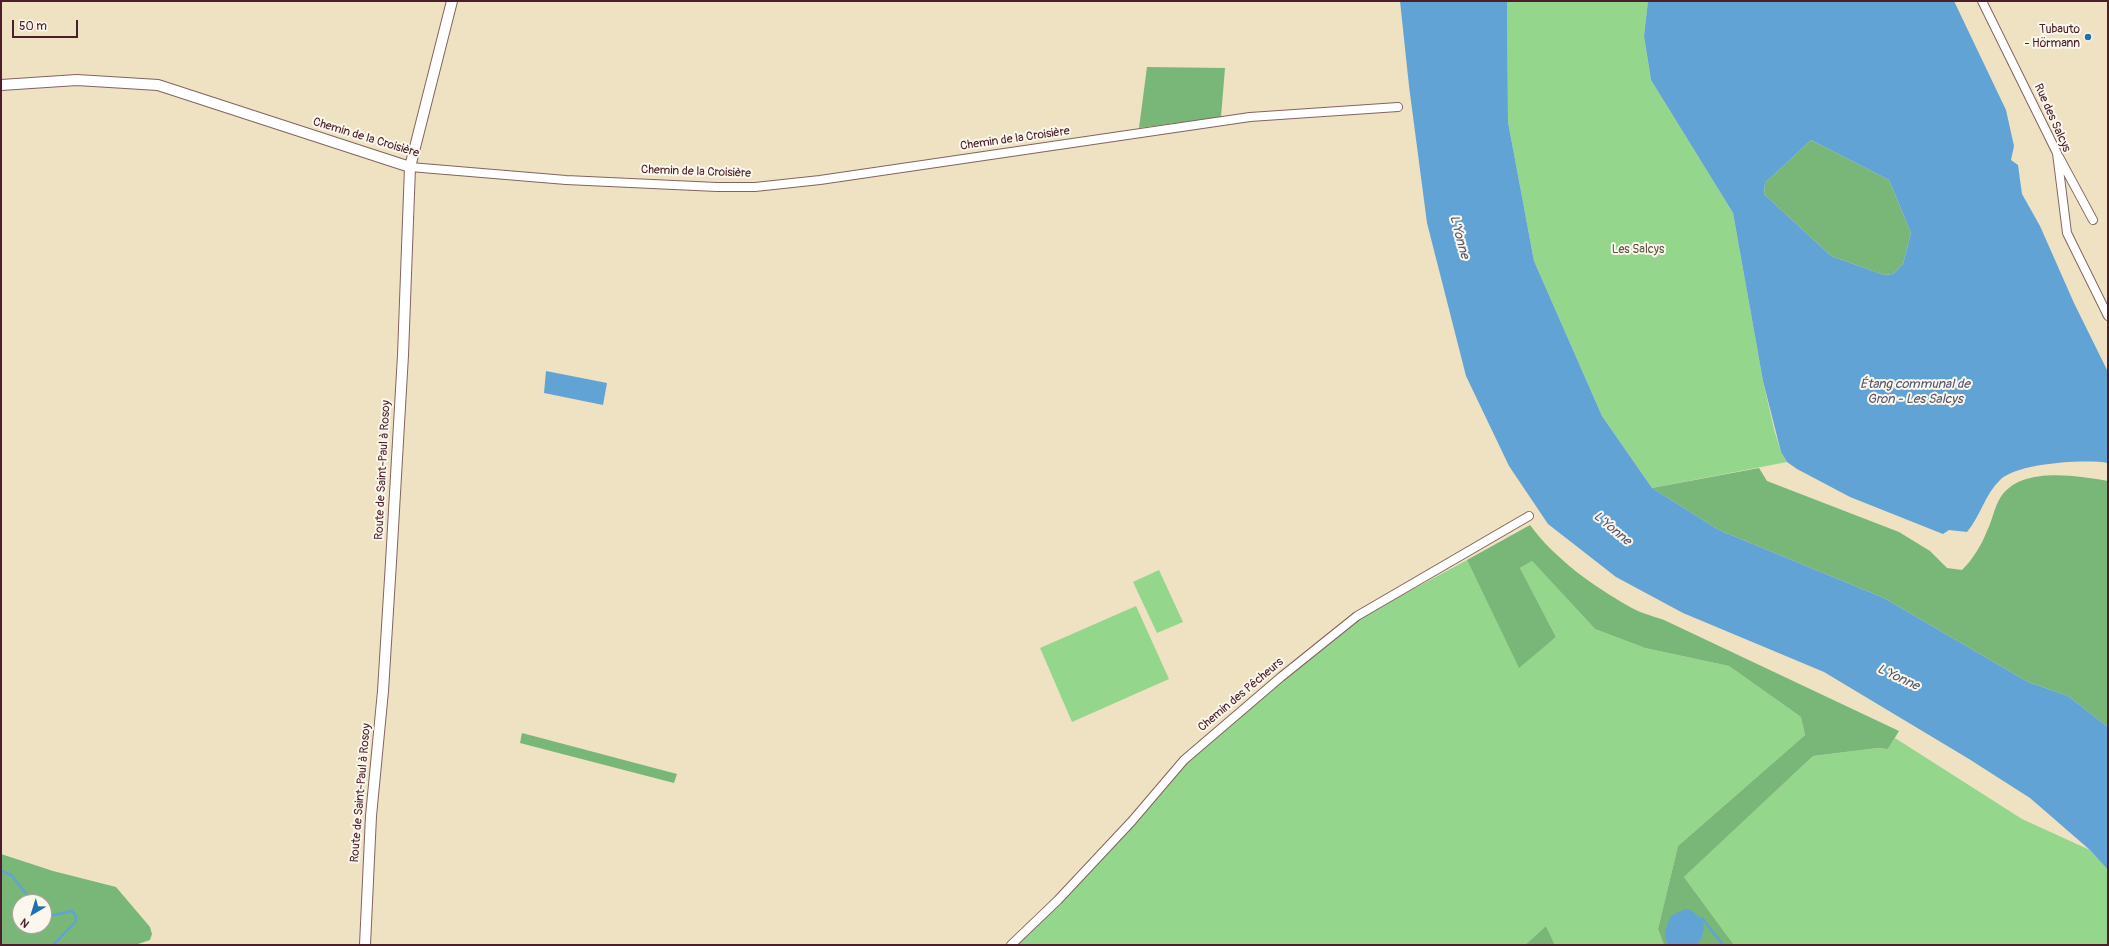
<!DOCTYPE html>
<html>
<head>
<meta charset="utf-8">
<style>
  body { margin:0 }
  #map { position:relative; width:2109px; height:946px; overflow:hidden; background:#eee2c2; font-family:Pangolin,sans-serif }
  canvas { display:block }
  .frame { position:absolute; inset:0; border:2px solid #4a1f2b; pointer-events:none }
  .north { position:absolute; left:12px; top:894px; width:40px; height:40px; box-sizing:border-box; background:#fbf7ec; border:1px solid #b4a19f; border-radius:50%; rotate:218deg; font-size:11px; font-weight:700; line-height:16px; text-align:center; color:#4a1f2b }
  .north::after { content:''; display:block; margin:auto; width:14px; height:18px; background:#1f6fb2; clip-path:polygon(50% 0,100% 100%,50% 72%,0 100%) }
  .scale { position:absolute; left:12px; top:20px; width:66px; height:18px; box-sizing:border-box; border:2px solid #4a1f2b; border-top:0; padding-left:5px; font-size:12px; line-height:14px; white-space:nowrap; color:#4a1f2b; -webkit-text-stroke:3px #fbf7ec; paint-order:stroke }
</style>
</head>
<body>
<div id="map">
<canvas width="2109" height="946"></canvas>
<div class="frame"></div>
<div class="north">N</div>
<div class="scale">50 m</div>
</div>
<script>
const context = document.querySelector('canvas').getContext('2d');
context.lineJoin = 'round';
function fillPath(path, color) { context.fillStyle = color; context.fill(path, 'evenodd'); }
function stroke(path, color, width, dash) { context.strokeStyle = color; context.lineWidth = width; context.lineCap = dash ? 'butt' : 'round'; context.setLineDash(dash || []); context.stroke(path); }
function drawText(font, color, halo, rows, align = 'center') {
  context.font = font + ' Pangolin,sans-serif'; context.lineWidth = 4; context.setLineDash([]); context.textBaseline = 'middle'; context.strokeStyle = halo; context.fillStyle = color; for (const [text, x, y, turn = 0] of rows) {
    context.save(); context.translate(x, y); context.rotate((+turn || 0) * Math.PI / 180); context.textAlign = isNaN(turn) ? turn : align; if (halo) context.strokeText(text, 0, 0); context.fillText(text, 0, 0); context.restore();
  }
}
fillPath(new Path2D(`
  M1507,1H1648L1644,36L1651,80L1733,213L1763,381L1774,429L1781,452L1787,462L1652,488L1602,416L1534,261L1508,122Z
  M1467,560L1519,667L1556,637L1520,568L1532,561L1595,629L1645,648L1729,666L1801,717L1805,735L1678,846L1658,929L1664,945H1555L1546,926L1525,945H1016L1186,762L1279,682L1358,619Z
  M1159,570L1183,622L1157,633L1133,582Z
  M1136,606L1169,679L1072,722L1040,648Z
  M1895,738L2022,819L2090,850L2108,870V945H1734L1684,877L1813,756L1878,748L1888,749Z`), '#95d68d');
fillPath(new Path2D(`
  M1147,67L1225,68L1221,117L1139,128Z
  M1811,140L1889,180L1911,233L1903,264L1893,274L1884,275L1831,256L1764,194L1765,183Z
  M1759,468L1767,481L1899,532L1930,551L1947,568L1962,570C1973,559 1981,546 1987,531C1992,521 1994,509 1999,500C2018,465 2077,476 2108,481V727L2068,696L2028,682L1884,598L1719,530L1652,488Z
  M1530,525C1555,559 1593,586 1630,607C1640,613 1653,616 1664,620L1899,731L1888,749L1878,748L1813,756L1684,877L1734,945H1664L1658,929L1678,846L1805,735L1801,717L1729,666L1645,648L1595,629L1532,561L1520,568L1556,637L1519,668L1467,560Z
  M522,733L677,774L674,783L520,743Z
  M1,854L53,871L116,887L150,927L152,934L150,940L135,945H1ZM20,902H44V926H20Z
  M1546,926L1555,945H1525Z`), '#78b778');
fillPath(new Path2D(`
  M1400,1H1507L1508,122L1534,261L1602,416L1652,488L1719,530L1884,598L2028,682L2068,696L2108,727V870L2090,850L2030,798L1969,759L1824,672L1683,613L1616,577L1548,524L1509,466L1466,376L1427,223L1409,86Z
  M1648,1H1954L2006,110L2014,146L2011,160L2018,165L2022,194L2040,226L2074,303L2108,372V463C2085,459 2017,463 2000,480C1985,494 1980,517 1967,532L1949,530L1943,534L1850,497L1797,469L1787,462L1781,452L1763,381L1733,213L1651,80L1644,36ZM1811,140L1889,180L1911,233L1903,264L1893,274L1884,275L1831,256L1764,194L1765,183Z
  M546,371L607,383L603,405L544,393Z
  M1685,909C1690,909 1693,912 1697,915C1708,922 1704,935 1697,945H1669C1661,935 1667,926 1671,916Z`), '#62a3d5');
stroke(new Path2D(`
  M1,871L11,875L27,895L29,902
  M44,917L72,911L76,916V921L53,945
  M1702,918L1723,945`), '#62a3d5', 2.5);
const minor = new Path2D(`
  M1982,1L2057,153L2067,233L2108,316
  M2059,157L2093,220
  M410,167L566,180L717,187H755L820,180L1250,117L1398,107
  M1011,945L1058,900L1132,821L1184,760L1281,677L1357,616L1529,516`);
const tertiary = new Path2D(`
  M1,85L77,80L158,85L410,167
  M365,945L371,816L383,691L391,562L403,355L410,167L452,1`);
stroke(minor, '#836360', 10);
stroke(tertiary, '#836360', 12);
stroke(minor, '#fff', 8);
stroke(tertiary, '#fff', 10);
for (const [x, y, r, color] of [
  [2088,37,4,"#1f6fb2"]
]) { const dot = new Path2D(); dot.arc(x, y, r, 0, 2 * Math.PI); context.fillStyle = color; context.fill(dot); stroke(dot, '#fbf7ec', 1.5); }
drawText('12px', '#4a1f2b', '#fbf7ec', [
  ["Tubauto",2080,30],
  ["- Hörmann",2080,44]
], 'right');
drawText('12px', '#4a1f2b', '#fbf7ec', [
  ["Rue des Salcys",2052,118,66],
  ["Chemin de la Croisière",366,138,17],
  ["Chemin de la Croisière",1015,139,-8],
  ["Chemin de la Croisière",696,172,2],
  ["Route de Saint-Paul à Rosoy",383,470,-87],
  ["Chemin des Pêcheurs",1241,695,-40],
  ["Route de Saint-Paul à Rosoy",361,793,-85]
]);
drawText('12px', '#605648', '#fbf7ec', [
  ["Les Salcys",1638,250]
]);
drawText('italic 13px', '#54546f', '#fbf7ec', [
  ["L'Yonne",1459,237,75],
  ["Étang communal de",1915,385],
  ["Gron - Les Salcys",1915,400],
  ["L'Yonne",1612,529,40],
  ["L'Yonne",1898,678,25]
]);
</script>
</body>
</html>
